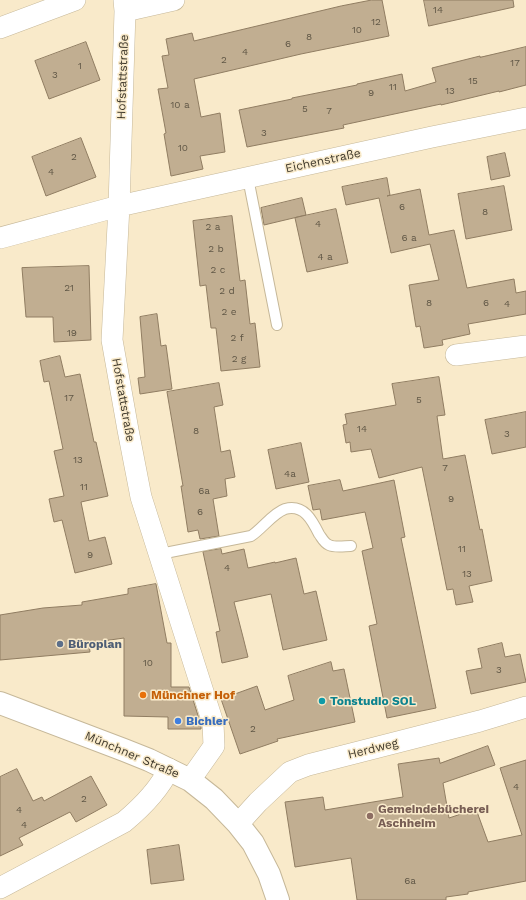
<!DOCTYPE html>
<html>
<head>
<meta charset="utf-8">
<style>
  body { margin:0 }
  canvas { display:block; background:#f9eaca }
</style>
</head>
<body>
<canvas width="526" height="900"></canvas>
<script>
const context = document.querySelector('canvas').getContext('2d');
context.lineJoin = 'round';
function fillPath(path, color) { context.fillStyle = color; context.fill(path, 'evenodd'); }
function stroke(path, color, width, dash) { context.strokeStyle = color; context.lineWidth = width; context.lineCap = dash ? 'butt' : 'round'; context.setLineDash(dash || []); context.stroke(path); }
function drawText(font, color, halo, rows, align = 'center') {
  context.font = font + ' "Work Sans",sans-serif'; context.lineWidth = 3; context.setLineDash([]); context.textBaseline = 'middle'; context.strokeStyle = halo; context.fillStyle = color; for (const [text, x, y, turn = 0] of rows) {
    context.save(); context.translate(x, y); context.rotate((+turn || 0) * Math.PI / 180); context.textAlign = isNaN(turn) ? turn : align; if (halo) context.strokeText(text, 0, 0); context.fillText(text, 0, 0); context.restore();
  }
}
const building = new Path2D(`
  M372,0H382L389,36L301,54L194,79L201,117L220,113L225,152L200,156L203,169L171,176L164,134L166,133L158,89L168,88L162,56L169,55L166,39L192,33L194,41L341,6Z
  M424,0H513L514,7L429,26Z
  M86,42L100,80L49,99L35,61Z
  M526,47V85L499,92V91L441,105V104L343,125L344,128L247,147L239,110L292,99V98L357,85V84L402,74L405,91L436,82L432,68L480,56V57Z
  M81,138L96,177L46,196L32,157Z
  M505,153L510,176L491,180L487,157Z
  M387,178L390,195L387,196L420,189L429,235L454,230L467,288L514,279L516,293L526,291V314L468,324L470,334L442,340L443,345L424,348L420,326L416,327L409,285L439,280L430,244L391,253L379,198L346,205L342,187Z
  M504,186L512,230L466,239L458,194Z
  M302,198L306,215L264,225L261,208Z
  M336,209L348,263L307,272L295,218Z
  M232,216L240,281L245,280L250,324L255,323L260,367L221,371L216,328H211L206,285L200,286L193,221Z
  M89,266L91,340L54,342L53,317H26L22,268Z
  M157,314L161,346L166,345L172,389L140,394L138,378L145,377L140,317Z
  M60,356L65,377L80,374L94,442H96L108,496L81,502L89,541L105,537L112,564L75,573L62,520L54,522L49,499L64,496L54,451L63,449L49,381L44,382L40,361Z
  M439,377L445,415L437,416L443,459L465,455L480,530L482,529L492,581L469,586L473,602L456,605L453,589L447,590L422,467L379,478L371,449L351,452L350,442L346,443L343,425L347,424L345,414L396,405L392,384Z
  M219,383L223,405L214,407L221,452L230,450L235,477L225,479L227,496L213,499L219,536L200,539L198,530L188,532L181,486H183L167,392Z
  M526,412V447L492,454L485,420Z
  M301,443L309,482L276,489L268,450Z
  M340,480L343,491L394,480L405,537L401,538L436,708L387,718L369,626L377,624L362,551L373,548L365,512L322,520L320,509L313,510L308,486Z
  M221,549L222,554L244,549L248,568L275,562V563L296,558L304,594L316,591L327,640L283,650L271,594L234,602L243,637L248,657L222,663L216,632L220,631L203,552Z
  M156,584L167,643H171V687H189L201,725V729H168V717L124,716V638L89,643L90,652L0,660V615L43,608L82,605V602L128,594V589Z
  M502,643L505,657L520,654L526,682L471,694L466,671L482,668L478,649Z
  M331,662L333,671L344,669L355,722L277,739L278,741L240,754L221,699L257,686L265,710L294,700L288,676Z
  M488,746L495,765L443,783L449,818L476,809L488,842L522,835L500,768L526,760V881L468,892V894L446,897V900H357L351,858L295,867L285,802L323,797L325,810L403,797L398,764L439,758L440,763Z
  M17,769L33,801L42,797L44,801L91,776L107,805L76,822L70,812L19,838L23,845L0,856V777Z
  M179,845L184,880L151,884L147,850Z`);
fillPath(building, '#c1ae91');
stroke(building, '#907d62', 1);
const lane = new Path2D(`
  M248,178L277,325
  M160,554L251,536C262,529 273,513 285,509C304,504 312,520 319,534C322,538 324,543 329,545C335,548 345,546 351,546`);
const street = new Path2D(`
  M124,0L125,11L119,206L112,340L128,430L141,497L213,723L214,746L190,780
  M125,11L174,0
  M0,28L75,0
  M0,238L119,206L432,137L526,118
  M456,355L526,346
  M238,824L258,802L290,772L308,765L480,721L526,707
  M0,888L124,822C142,807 159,790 169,769`);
const secondary = new Path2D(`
  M0,703L124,750L149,760L190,780L214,799L238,824L253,843L269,874L278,900`);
stroke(lane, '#c6b899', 12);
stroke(street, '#c6b899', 22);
stroke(secondary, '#c6b899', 24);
stroke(lane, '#fff', 10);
stroke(street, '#fff', 21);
stroke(secondary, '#fff', 22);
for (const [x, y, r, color] of [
  [60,644,4,"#5c6f8a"],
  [143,695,4,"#e8710a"],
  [322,701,4,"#0f9aa8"],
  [178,721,4,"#3f7fe0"],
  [370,816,4,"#8d6e63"]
]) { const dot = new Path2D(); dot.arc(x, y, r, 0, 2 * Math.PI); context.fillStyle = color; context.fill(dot); stroke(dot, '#f9eaca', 1.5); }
drawText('10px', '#605746', null, [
  ["14",438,10],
  ["12",376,22],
  ["10",357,30],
  ["8",309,37],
  ["6",288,44],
  ["4",245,52],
  ["2",224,60],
  ["17",515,63],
  ["1",80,66],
  ["3",55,75],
  ["15",473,81],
  ["11",393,87],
  ["13",450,91],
  ["9",371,93],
  ["10 a",180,105],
  ["5",305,109],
  ["7",329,111],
  ["3",264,133],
  ["10",183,148],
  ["2",74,157],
  ["4",51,172],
  ["6",402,207],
  ["8",485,212],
  ["4",318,224],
  ["2 a",213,227],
  ["6 a",409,238],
  ["2 b",216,249],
  ["4 a",325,257],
  ["2 c",218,270],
  ["21",69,288],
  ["2 d",227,291],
  ["8",429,303],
  ["6",486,303],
  ["4",507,304],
  ["2 e",229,312],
  ["19",72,333],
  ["2 f",237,338],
  ["2 g",239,359],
  ["17",69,398],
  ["5",419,400],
  ["14",362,429],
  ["8",196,431],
  ["3",507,434],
  ["13",78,460],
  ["7",445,468],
  ["4a",290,474],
  ["11",84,487],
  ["6a",204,491],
  ["9",451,499],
  ["6",200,512],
  ["11",462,549],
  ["9",90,555],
  ["4",227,568],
  ["13",467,574],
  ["10",148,663],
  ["3",499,670],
  ["2",253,729],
  ["4",516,787],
  ["2",84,799],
  ["4",19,810],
  ["4",24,825],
  ["6a",410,881]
]);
drawText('12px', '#403a2d', '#f9eaca', [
  ["Hofstattstraße",123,77,-88],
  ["Eichenstraße",323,161,-12],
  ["Hofstattstraße",123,400,80],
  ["Herdweg",373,749,-14],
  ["Münchner Straße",132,755,23]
]);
drawText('bold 12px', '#4e5e75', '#f9eaca', [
  ["Büroplan",68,644]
], 'left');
drawText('bold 12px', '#c56008', '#f9eaca', [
  ["Münchner Hof",151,695]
], 'left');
drawText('bold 12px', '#0d838f', '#f9eaca', [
  ["Tonstudio SOL",330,701]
], 'left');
drawText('bold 12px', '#366cbe', '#f9eaca', [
  ["Bichler",186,721]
], 'left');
drawText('bold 12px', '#785e54', '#f9eaca', [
  ["Gemeindebücherei",378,809],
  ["Aschheim",378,823]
], 'left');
</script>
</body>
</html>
